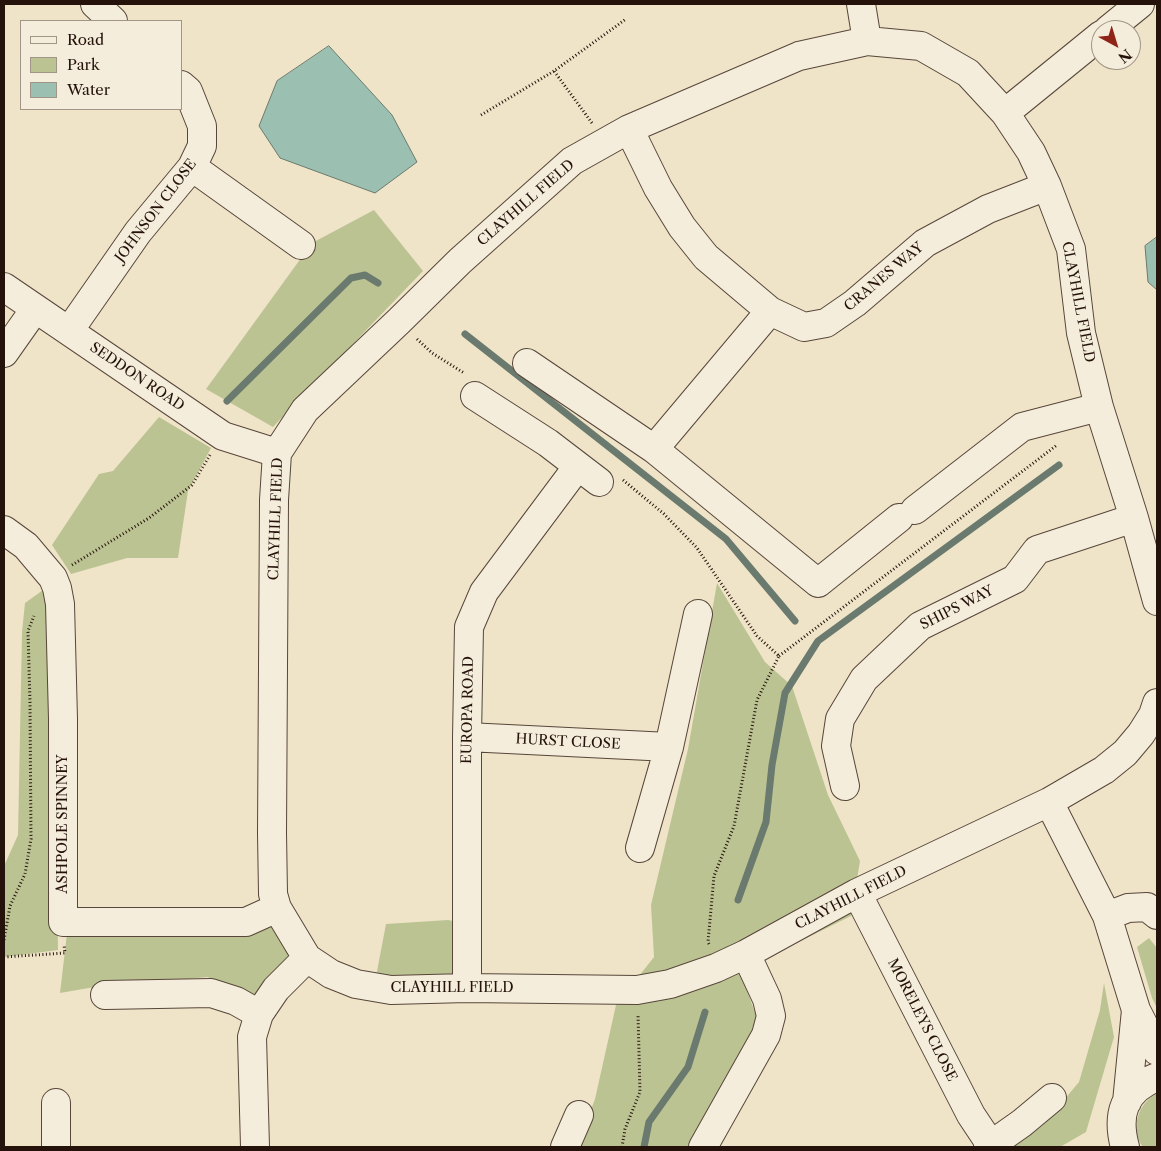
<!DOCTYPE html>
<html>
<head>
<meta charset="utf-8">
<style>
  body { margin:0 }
  #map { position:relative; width:1161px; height:1151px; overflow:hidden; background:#efe4c8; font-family:"Libre Caslon Text",serif }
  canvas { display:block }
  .frame { position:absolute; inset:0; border:5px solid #24120b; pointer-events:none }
  .legend { position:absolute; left:20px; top:20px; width:162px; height:90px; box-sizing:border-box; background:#f5eddb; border:1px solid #a19588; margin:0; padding:6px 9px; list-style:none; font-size:15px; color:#24120b }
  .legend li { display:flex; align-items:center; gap:10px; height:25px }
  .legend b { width:25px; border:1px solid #a19588 }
  .north { position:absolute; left:1091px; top:20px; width:50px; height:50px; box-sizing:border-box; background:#f5eddb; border:1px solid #a19588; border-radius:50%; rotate:141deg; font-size:14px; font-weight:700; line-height:20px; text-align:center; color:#24120b }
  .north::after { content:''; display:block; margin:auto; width:18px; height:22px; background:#8f2418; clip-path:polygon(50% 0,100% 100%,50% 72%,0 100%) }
</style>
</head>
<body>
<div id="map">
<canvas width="1161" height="1151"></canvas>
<div class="frame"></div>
<ul class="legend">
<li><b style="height:6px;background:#f5eddb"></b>Road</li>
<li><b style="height:14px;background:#bcc393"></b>Park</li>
<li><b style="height:14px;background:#9bbfb0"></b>Water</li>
</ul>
<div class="north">N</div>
</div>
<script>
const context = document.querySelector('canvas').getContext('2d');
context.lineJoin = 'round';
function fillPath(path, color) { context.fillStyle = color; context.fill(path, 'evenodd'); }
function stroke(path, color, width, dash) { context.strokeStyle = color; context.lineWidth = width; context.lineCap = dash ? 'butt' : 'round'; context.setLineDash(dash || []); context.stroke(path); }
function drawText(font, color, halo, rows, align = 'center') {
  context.font = font + ' "Libre Caslon Text",serif'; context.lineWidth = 5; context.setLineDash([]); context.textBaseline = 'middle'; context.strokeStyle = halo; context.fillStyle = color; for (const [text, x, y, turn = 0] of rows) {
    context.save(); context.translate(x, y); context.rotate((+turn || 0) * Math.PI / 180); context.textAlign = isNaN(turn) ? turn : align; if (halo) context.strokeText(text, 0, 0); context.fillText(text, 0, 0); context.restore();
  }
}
fillPath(new Path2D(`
  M374,210L423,271L273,427L206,389L312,243Z
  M159,417L211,448L188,491L178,558H127L71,574L52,545L99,474L113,471Z
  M717,583L765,662L792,686L828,795L860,861L851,916L740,971L758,1021L695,1147H577L595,1099L616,1005L654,957L651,905L688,749Z
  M50,585L53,614L58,950L4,957V866L18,835L22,632L25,603Z
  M277,908L307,958L270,999L219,987L208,977L145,983L112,984L60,993L68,925Z
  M448,920L463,923L467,984L374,987L386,924Z
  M1149,938L1157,948V1008L1152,998L1137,947Z
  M1104,983L1114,1037L1086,1132L1060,1147H1014L1043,1125L1079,1082L1100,1010Z
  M1155,1094H1157V1147H1143C1133,1134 1135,1114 1146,1102C1148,1099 1152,1097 1155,1094Z`), '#bcc393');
const water = new Path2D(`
  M329,46L392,115L417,162L375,193L280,158L259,126L277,81Z
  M1157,237V290L1148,282L1145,246Z`);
fillPath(water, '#9bbfb0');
stroke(water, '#6b7a6e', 1);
stroke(new Path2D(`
  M465,334L726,539L795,621
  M227,401L351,278L365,275L378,283
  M738,900L766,822L772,765L785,693L818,641L1059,465
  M644,1147L649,1122L688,1067L705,1012`), '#6b7a6e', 7);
const minor = new Path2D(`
  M95,4L113,21
  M861,4L867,41
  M1108,30L1140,4
  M1005,113L1101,35
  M629,129L658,188L682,227L706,257L770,311L804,327L826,323L855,303L925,243L988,209L1047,186
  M192,167L301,245
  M4,287L223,436L277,453
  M69,331L138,232L192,167L202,146V126L188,91L181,85
  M4,353L35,309
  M527,363L654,449L818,583L899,518
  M475,396L548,443L599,482
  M654,449L770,311
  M915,510L1022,427L1099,407
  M4,530L26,546L53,578L57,588L60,604L63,719V922H246L277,908
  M1157,601L1134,518L1099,407L1081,333L1071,249L1047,186L1031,152L1005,113L968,73L921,46L867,41L799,56L629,129L572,161L460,261L398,322L305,410L277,453L274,500L272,833L273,894L277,908L307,958L331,974L356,984L391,990L467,988L637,990L670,984L716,968L746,954L857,893L1049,802L1104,770L1125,753L1141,734L1153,715L1157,703
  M467,737L669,747
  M845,786L836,746L840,719L864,679L920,626L1015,579L1037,550L1134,518
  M1049,802L1107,916L1136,1010L1157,1051
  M640,848L669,747L698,614
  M857,893L971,1115L991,1145
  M1107,916L1128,908L1147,907L1157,915
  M467,988V737L469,627L484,592L578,466
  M105,995L211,993L236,1001L259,1014
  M1127,1102L1136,1010
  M56,1147V1103
  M255,1147L252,1037L259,1014L276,989L307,958
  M565,1147L579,1115
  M703,1147L766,1035L771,1016L767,999L746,954
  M988,1147L1022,1123L1052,1098
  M1125,1147C1116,1114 1124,1090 1157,1077`);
stroke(minor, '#57463a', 30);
stroke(new Path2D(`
  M481,115L554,71
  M592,123L554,71L626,19
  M417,339L432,353L464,373
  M623,480L664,514L697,548L757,636L779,656L757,700L734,826L714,876L708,942L709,944
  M72,565L149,518L192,485L210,455
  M779,656L1057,445
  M4,940L10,906L25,874L31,839L30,702L28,631L34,616
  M4,957L65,953L64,945
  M622,1147L625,1129L640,1092L638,1014`), '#24120b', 3, [1, 2.5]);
stroke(minor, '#f5eddb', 28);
drawText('14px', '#24120b', '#f5eddb', [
  ["CLAYHILL FIELD",526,203,-41],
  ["JOHNSON CLOSE",156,211,-53],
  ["CRANES WAY",884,277,-40],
  ["CLAYHILL FIELD",1078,302,79],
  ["SEDDON ROAD",137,377,34],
  ["CLAYHILL FIELD",276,519,-88],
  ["SHIPS WAY",957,608,-27],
  ["EUROPA ROAD",468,710,-89],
  ["HURST CLOSE",568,742,3],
  ["ASHPOLE SPINNEY",63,824,-90],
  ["CLAYHILL FIELD",851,898,-27],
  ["CLAYHILL FIELD",452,988],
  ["MORELEYS CLOSE",922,1020,63]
]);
</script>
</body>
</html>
